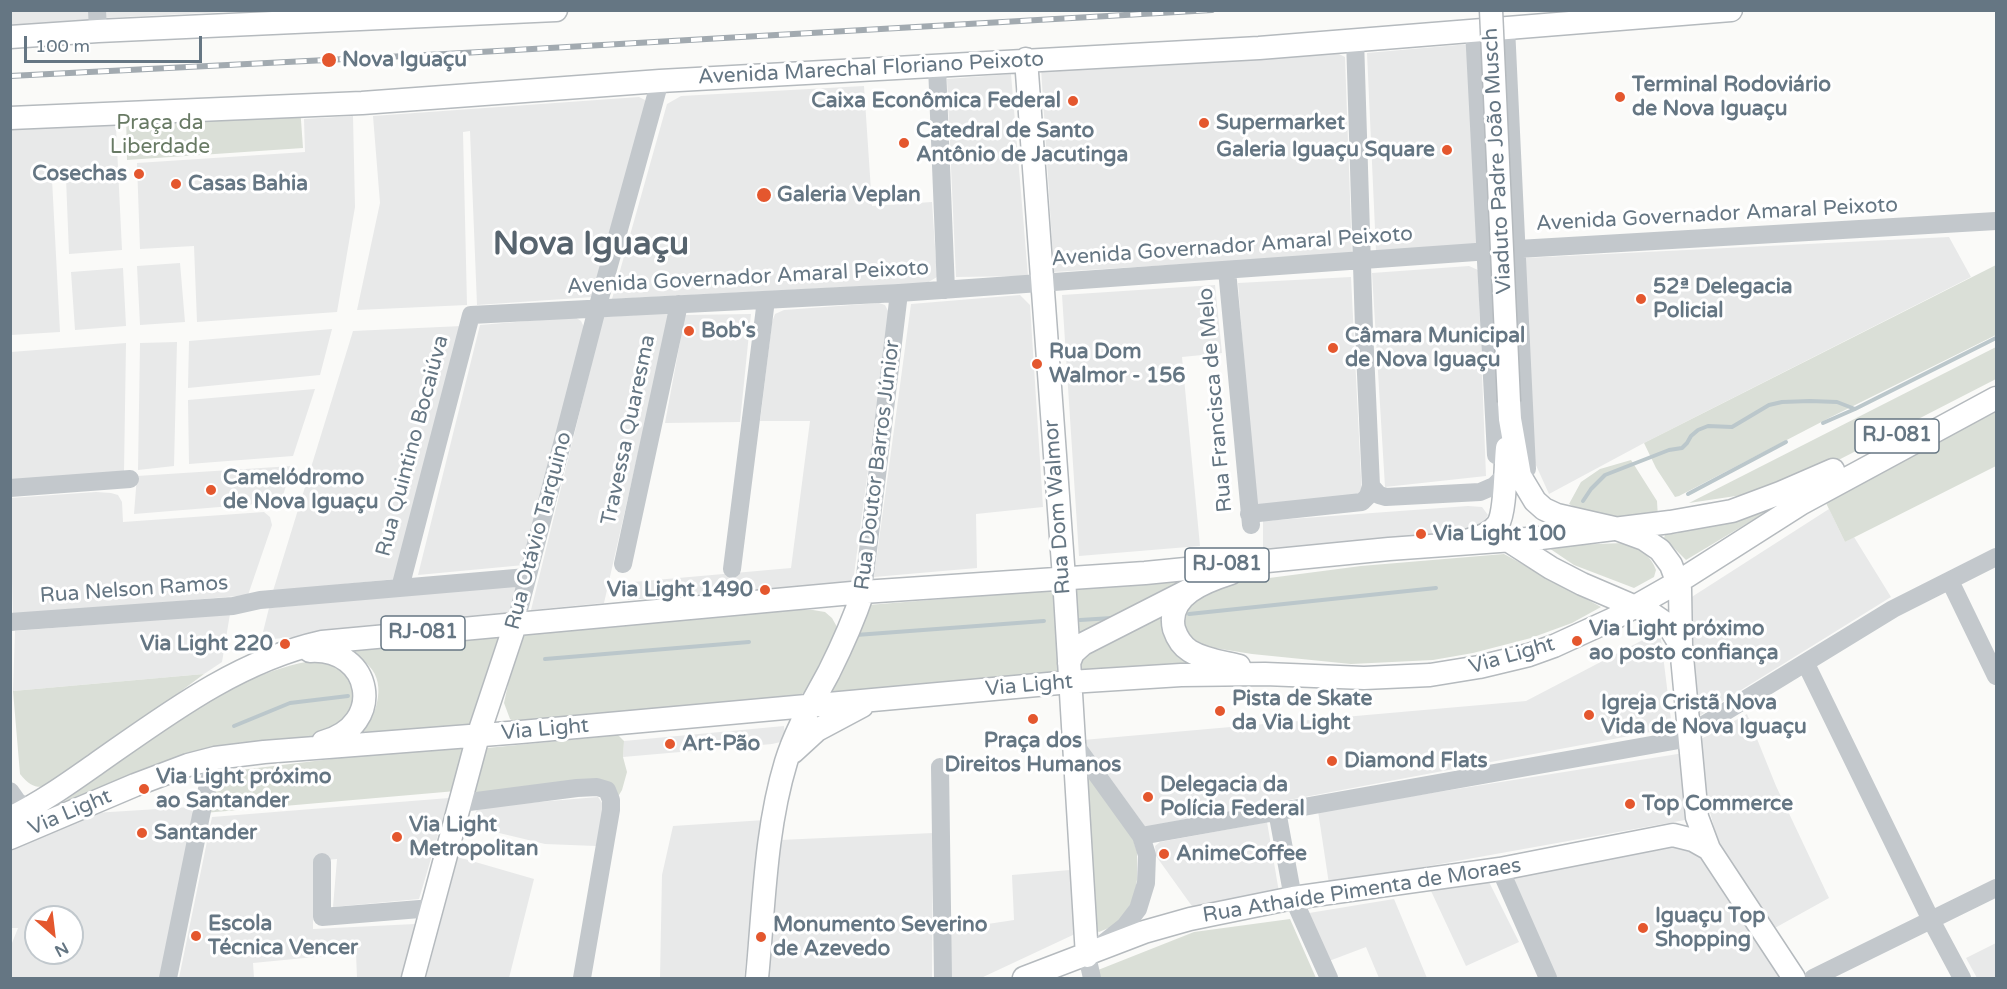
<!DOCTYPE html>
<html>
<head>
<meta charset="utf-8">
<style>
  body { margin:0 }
  #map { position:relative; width:2007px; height:989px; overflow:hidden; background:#fafaf8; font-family:"Varela Round",sans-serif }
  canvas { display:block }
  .frame { position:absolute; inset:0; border:12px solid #657683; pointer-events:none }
  .north { position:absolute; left:24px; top:905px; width:60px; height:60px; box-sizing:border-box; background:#fff; border:2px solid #c1c8cd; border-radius:50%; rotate:152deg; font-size:16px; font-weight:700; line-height:24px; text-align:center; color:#657683 }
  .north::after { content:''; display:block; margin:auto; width:21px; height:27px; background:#e4572e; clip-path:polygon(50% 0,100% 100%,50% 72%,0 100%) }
  .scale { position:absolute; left:24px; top:36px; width:178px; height:27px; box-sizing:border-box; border:3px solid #657683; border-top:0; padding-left:8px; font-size:18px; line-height:21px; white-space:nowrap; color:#657683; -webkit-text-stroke:4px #fff; paint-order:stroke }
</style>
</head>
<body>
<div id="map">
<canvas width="2007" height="989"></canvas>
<div class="frame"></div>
<div class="north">N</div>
<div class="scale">100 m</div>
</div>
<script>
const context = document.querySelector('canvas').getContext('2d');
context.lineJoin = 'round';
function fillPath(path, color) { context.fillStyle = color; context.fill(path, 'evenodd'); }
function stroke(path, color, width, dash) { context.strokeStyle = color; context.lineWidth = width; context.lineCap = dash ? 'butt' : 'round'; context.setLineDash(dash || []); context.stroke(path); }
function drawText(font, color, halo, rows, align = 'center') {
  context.font = font + ' "Varela Round",sans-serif'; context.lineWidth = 6; context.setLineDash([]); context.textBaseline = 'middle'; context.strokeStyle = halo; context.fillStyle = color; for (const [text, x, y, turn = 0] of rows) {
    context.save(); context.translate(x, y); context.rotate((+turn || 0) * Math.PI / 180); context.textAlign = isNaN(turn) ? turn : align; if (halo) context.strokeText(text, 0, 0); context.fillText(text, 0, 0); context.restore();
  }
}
fillPath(new Path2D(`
  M104,10L246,11L104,18Z
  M11,11H90L91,21L11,25Z
  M1469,44L1483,247L1376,251L1367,53Z
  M1333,51L1345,57L1352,254L1054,272L1041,68Z
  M1011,74L1028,276L956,277L947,79Z
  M864,86L872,206L932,202L937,277L927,283L612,299L667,104L681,96Z
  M639,97L645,100L647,106L593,297L477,305L470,131L463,132L467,305L357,310L380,203L373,116Z
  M353,116L355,207L337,312L197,322L194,246L140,249L137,163L305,152L304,119Z
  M108,122L116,127L122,250L69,254L66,178L52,179L60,332L11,335V128Z
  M1949,237L1971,277L1644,443L1549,494L1535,463L1525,258Z
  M180,263L185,322L140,325L137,266Z
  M1469,266L1478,270L1486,476L1385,487L1372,273Z
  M123,268L126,326L75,330L71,272Z
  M1351,277L1362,497L1255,505L1238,283Z
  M1215,285L1222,353L1182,357L1200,546L1079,556L1062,295Z
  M1020,295L1030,305L1043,507L976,514L977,568L874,577L911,304Z
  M879,303L885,305L889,313L853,582L628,600L633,582L791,568L810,421H760L772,322L775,314L784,310Z
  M670,313L604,603L531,610L603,317Z
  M751,314L740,422L665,423L685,315Z
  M575,317L581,321L585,329L524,565L418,575L480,325Z
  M462,326L396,579L273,591L353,331Z
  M332,329L320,375L188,388L189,341Z
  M177,342L174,466L138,470L140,343Z
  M126,343L124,472L11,480V352Z
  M315,389L293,456L189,464L188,400Z
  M292,466L281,502L134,514L137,476Z
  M96,492L111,493L118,495L122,502L123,522L264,512L270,517L272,525L248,595L13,616L10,498Z
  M1468,506L1482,507L1488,515L1483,523L1471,531L1263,551V521Z
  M1829,509L1845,542L1854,537L1891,597L1696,718L1687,600Z
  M517,585L508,619L261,640L269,608Z
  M230,614L222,662L204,674L13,691L15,631Z
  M1660,631L1672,728L1145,827L1083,740L1526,701Z
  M1747,714L1776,786L1829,898L1773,929L1718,842L1706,797L1701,739Z
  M784,726L785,741L772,744L623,757L624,741Z
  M1684,753L1689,807L1685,820L1329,884L1318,811Z
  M598,797L605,807L596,846L545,844L470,826L478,807Z
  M449,798L419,899L333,907L337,859L313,861V929L415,924L402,978H357L356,953L253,963L254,978H179L212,817Z
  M190,807L194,815L161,978H11L10,948L18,928H11V850L94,813ZM36,917H72V953H36Z
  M765,820L754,888L744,978H660L662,875L673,826Z
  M1267,822L1279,892L1194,909L1156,856L1155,846L1160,842Z
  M933,833L932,978H765L780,840Z
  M1671,844L1700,853L1725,896L1781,978H1553L1508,873Z
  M458,857L534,879L509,978H426Z
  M1070,870L1075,934L981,978H949L948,930L1014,920L1012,875Z
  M1489,882L1519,942L1466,966L1431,891Z
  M1394,899L1427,978H1379L1366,947L1329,961L1309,913Z
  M1996,943V978H1977L1966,958Z`), '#e8e9e9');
fillPath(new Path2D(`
  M300,106L303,148L127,160L126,114Z
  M1996,265V335L1831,417L1679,496L1675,497L1656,468L1644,443Z
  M1996,347V379L1819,470L1776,490L1689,503Z
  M1996,412V466L1845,542L1826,503L1888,467Z
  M1631,460L1657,501L1658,518L1627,519L1589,515L1569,504L1581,482L1600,469Z
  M1766,512L1686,560L1664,538L1665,535L1679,533L1681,530Z
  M1623,543C1638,547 1651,555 1656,570L1654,577L1634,588L1574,565L1546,546Z
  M1504,554L1601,607L1572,623L1531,638L1473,653L1433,660L1351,664L1252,654L1202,646L1186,634L1182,610L1208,586L1361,566Z
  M1188,577L1180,584L1076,645L1075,585Z
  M1054,590L1061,677L826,694L868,605Z
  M783,610H813L825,612L832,618L837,627L836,644L809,690L798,696L523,727L510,719L504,703L515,652L524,636L532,631Z
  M1165,611L1205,664L1079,674L1078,659Z
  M508,632L476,725L359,737C375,720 388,685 369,666C363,659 354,653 346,647Z
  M325,659L345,668L359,701L337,731L298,739L74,803H62C138,748 230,669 325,659Z
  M204,674L59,782C41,789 33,790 20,774L13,691Z
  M618,735L624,741L623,757L627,772L622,790L613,805L608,781L466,799L477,749Z
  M471,742L456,791L204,813L216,773Z
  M1083,768L1132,836L1137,852V880L1134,897L1125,915L1111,927L1099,932L1095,930Z
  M1290,919L1316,978H1095L1093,972L1194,932Z`), '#dadfd7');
stroke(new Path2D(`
  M1823,423L1855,409L1996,338
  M1688,494L1786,442
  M1583,501L1591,489L1605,475L1669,450L1682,448L1687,443L1691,436L1698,430L1708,426L1732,427L1769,405L1782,402L1810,401L1837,402L1855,409
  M1189,614L1436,588
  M1080,620L1112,618
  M856,635L1044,621
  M545,659L749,642
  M234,726L290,703L348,696`), '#bbc7cb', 4);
const major = new Path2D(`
  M10,37L98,31L556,10
  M1026,59L1064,578L1087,956
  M10,118L362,103L660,81L1259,48L1731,10
  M1509,402L1510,419L1520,476L1535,501L1544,509L1557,515L1614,528L1644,539L1660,550L1671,565L1680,589L1681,646L1697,817L1709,849L1794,978
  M1469,540C1480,537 1491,534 1498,524C1506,511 1505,465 1507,448
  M1509,541L1551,568L1582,584L1652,614L1668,625L1681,646
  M1231,573C1206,581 1166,595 1174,629C1177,638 1182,646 1190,651C1205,660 1223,662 1239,666
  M310,651C372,647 387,725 323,742
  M1069,663L1073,653L1083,644L1187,591
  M793,752L817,730L862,706
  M10,818C41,803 69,783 96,764C166,715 237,661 322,642L863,592L1145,573L1389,549L1541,538L1670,522L1732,511L1780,493L1833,470
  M10,838L135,785L188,765L215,758L264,752L521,732L1070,682L1181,675L1265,674L1364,678L1430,675L1479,667L1529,655L1554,646L1613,619L1678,582L1802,503L1996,398
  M413,978L478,736L515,625
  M757,978C764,907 765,831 786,762C796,729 813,702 829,672C842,646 854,619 863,592
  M1024,978L1144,932L1190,919L1293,898L1500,869L1673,835L1693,840L1709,849`);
stroke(major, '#b5babe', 25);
stroke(new Path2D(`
  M97,10L98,31
  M1506,27L1527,469
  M1474,29L1496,455
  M937,66L946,290
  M1227,270L1251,525
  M1371,486L1379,495L1386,497L1480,492L1494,486L1504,476
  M10,488L130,479
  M1249,514L1362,502L1368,496L1371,486L1364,329L1355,39
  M623,564L679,304
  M732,569L766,300
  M1950,581L1996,676
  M400,588L471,315L899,293L1518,249L1996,221
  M863,592L899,293
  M10,622L233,606L260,600L527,577
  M515,625L597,309L660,81
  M1806,664L1931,920L1962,978
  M1074,743L1141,836L1147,855L1146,883L1138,909L1125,926L1087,956L1092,978
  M940,767L943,978
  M10,791L17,801L28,809
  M461,803L577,788L597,787L607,790L611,800V810L582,978
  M1277,811L1293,898L1329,978
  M1141,836L1679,740L1893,609L1996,557
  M322,862V917L432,908
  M1500,869L1548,978
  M168,978L204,801L215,758
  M1813,978L1996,888`), '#c3c8cc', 18);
stroke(major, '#fff', 22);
const rail = new Path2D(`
  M10,76L445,54L1212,10`);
stroke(rail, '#a2aab0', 6);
stroke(rail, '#fff', 4, [11]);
const majorBridge = new Path2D(`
  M1491,10L1509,402`);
stroke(majorBridge, '#b5babe', 25, []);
stroke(majorBridge, '#fff', 22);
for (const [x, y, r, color] of [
  [329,60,8,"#e4572e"],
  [1620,97,6,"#e4572e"],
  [1073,101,6,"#e4572e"],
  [1204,123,6,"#e4572e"],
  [904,143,6,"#e4572e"],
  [1447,150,6,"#e4572e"],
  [139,174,6,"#e4572e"],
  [176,184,6,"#e4572e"],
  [764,195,8,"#e4572e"],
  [1641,299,6,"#e4572e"],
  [689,331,6,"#e4572e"],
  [1333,348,6,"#e4572e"],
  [1037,364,6,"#e4572e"],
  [211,490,6,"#e4572e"],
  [1421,534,6,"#e4572e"],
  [765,590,6,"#e4572e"],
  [1577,641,6,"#e4572e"],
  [285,644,6,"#e4572e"],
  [1220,711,6,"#e4572e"],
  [1589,715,6,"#e4572e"],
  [1033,719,6,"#e4572e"],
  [670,744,6,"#e4572e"],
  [1332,761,6,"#e4572e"],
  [144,789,6,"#e4572e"],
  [1148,797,6,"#e4572e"],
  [1630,804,6,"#e4572e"],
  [142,833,6,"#e4572e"],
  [397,837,6,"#e4572e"],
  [1164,854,6,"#e4572e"],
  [1643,928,6,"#e4572e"],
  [196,936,6,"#e4572e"],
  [761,937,6,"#e4572e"]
]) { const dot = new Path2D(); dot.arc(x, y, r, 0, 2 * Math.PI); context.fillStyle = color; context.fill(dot); stroke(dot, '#fff', 2); }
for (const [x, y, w] of [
  [1897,436,84],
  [1227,565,84],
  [423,633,84]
]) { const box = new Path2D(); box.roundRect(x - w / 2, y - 17, w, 34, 4.5); context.fillStyle = '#fff'; context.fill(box); stroke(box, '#657683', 1.5); }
drawText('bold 20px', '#657683', null, [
  ["RJ-081",1897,436],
  ["RJ-081",1227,565],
  ["RJ-081",423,633]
]);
drawText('bold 21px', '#657683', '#fff', [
  ["Nova Iguaçu",342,60],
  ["Terminal Rodoviário",1632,85],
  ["de Nova Iguaçu",1632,109],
  ["Caixa Econômica Federal",1061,101,"right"],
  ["Supermarket",1216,123],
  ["Catedral de Santo",916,131],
  ["Antônio de Jacutinga",916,155],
  ["Galeria Iguaçu Square",1435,150,"right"],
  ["Cosechas",127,174,"right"],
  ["Casas Bahia",188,184],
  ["Galeria Veplan",777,195],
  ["52ª Delegacia",1653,287],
  ["Policial",1653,311],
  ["Bob's",701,331],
  ["Câmara Municipal",1345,336],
  ["de Nova Iguaçu",1345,360],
  ["Rua Dom",1049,352],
  ["Walmor - 156",1049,376],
  ["Camelódromo",223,478],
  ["de Nova Iguaçu",223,502],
  ["Via Light 100",1433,534],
  ["Via Light 1490",753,590,"right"],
  ["Via Light próximo",1589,629],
  ["ao posto confiança",1589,653],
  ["Via Light 220",273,644,"right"],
  ["Pista de Skate",1232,699],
  ["da Via Light",1232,723],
  ["Igreja Cristã Nova",1601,703],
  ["Vida de Nova Iguaçu",1601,727],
  ["Praça dos",1033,741,"center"],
  ["Direitos Humanos",1033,765,"center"],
  ["Art-Pão",682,744],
  ["Diamond Flats",1344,761],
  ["Via Light próximo",156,777],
  ["ao Santander",156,801],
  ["Delegacia da",1160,785],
  ["Polícia Federal",1160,809],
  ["Top Commerce",1642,804],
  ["Via Light",409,825],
  ["Metropolitan",409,849],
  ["Santander",154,833],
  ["AnimeCoffee",1176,854],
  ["Iguaçu Top",1655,916],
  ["Shopping",1655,940],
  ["Escola",208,924],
  ["Técnica Vencer",208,948],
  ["Monumento Severino",773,925],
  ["de Azevedo",773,949]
], 'left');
drawText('21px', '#657683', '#fff', [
  ["Avenida Marechal Floriano Peixoto",871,69,-3],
  ["Viaduto Padre João Musch",1498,161,-93],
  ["Avenida Governador Amaral Peixoto",1717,215,-3],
  ["Avenida Governador Amaral Peixoto",1232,247,-4],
  ["Avenida Governador Amaral Peixoto",748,278,-3],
  ["Rua Francisca de Melo",1216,400,-95],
  ["Travessa Quaresma",629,430,-78],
  ["Rua Quintino Bocaiúva",413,446,-75],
  ["Rua Doutor Barros Júnior",878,465,-83],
  ["Rua Dom Walmor",1058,507,-94],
  ["Rua Otávio Tarquino",539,531,-75],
  ["Rua Nelson Ramos",134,590,-4],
  ["Via Light",1512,656,-16],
  ["Via Light",1029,686,-5],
  ["Via Light",545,730,-5],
  ["Via Light",70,813,-23],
  ["Rua Athaíde Pimenta de Moraes",1362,891,-9]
]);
drawText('21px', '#687a64', '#fff', [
  ["Praça da",160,123],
  ["Liberdade",160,147]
]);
drawText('bold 33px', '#57646e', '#fff', [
  ["Nova Iguaçu",591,245]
]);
</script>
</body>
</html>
